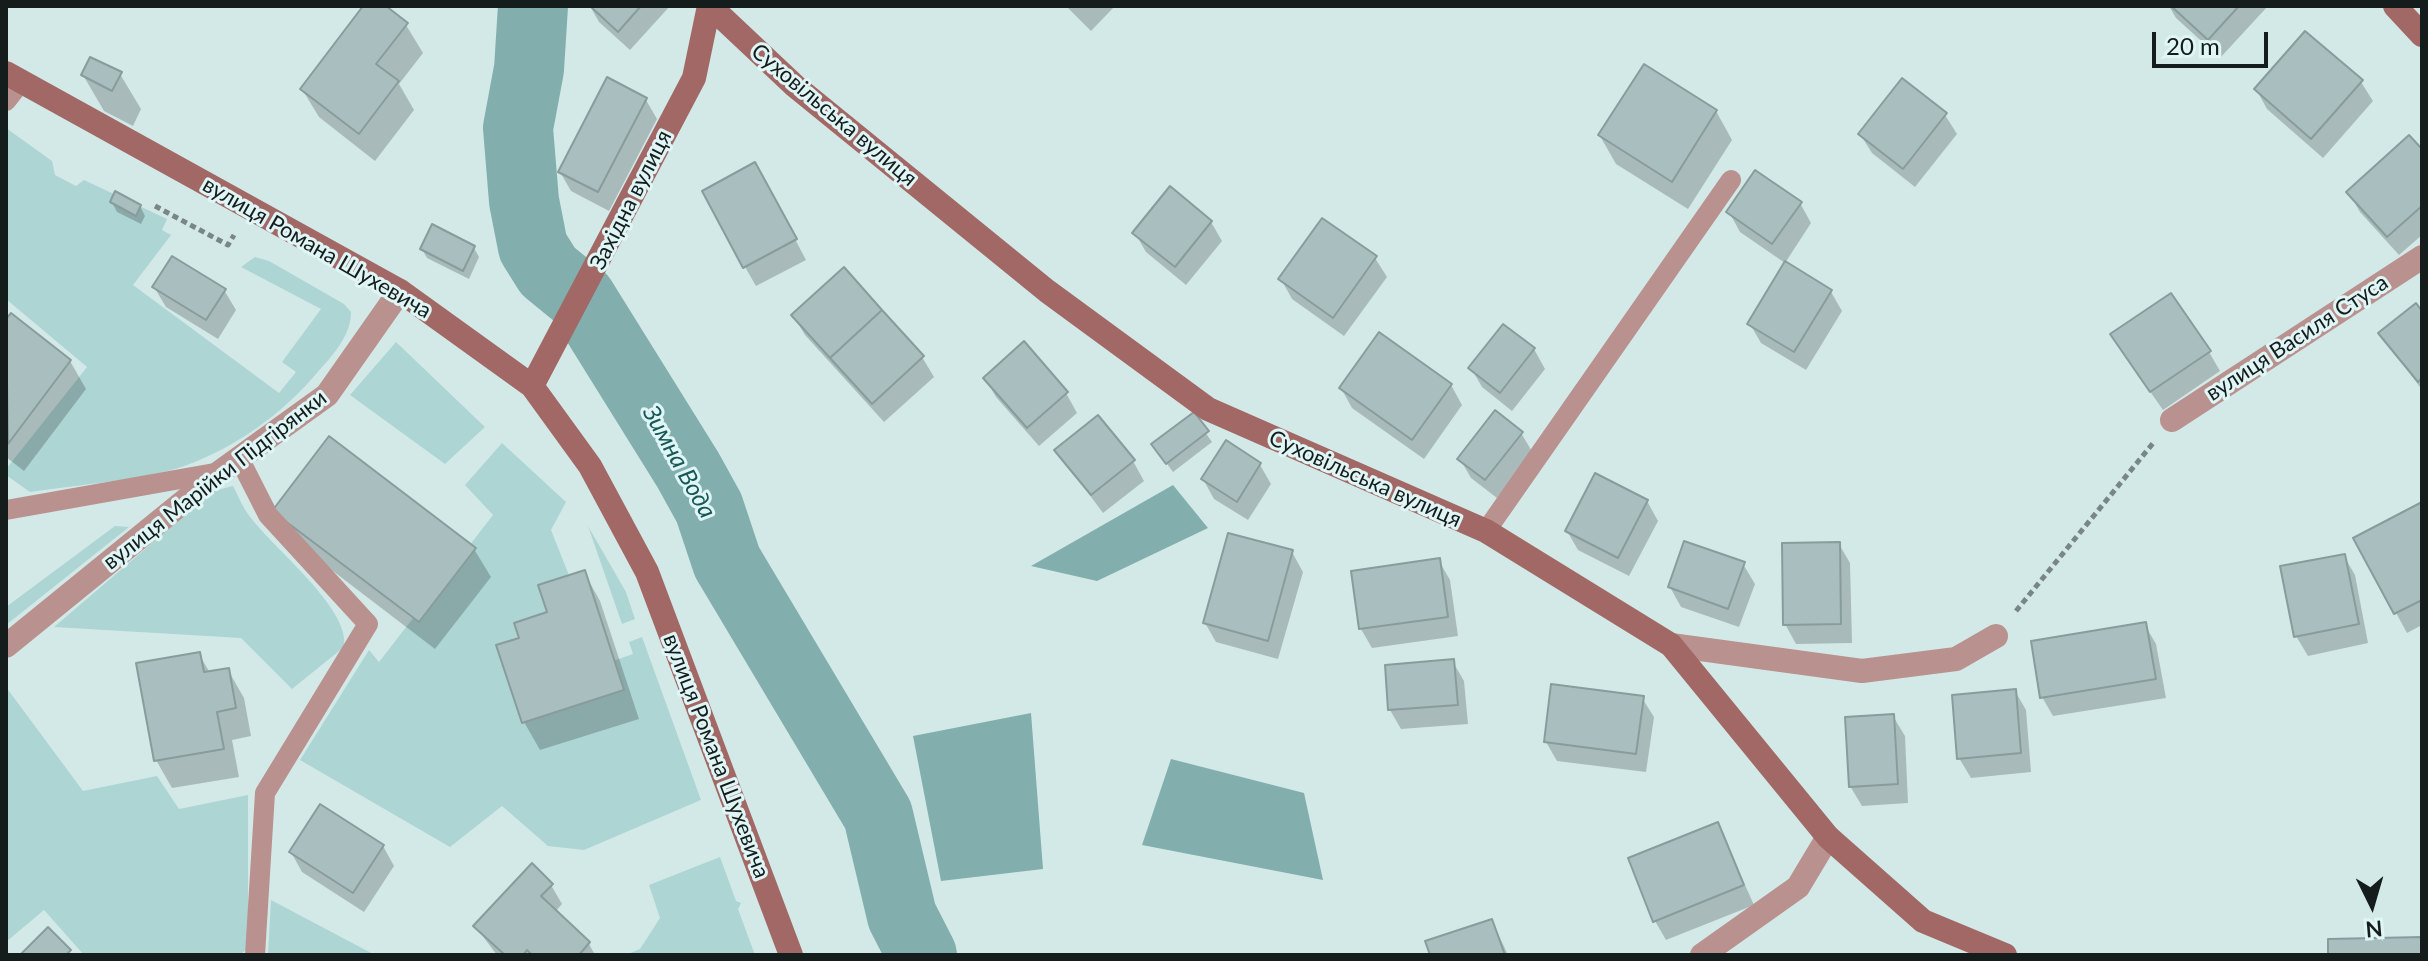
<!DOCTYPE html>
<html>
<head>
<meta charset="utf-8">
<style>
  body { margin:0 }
  #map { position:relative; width:2428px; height:961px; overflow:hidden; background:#d3e9e8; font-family:Lato,sans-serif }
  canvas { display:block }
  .frame { position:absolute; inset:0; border:8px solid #151d1c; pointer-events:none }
  .north { position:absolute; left:2332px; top:865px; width:80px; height:80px; -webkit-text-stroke:6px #e0f6f6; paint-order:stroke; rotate:175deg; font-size:22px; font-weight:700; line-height:32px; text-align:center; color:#151d1c }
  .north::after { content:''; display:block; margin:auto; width:28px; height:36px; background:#151d1c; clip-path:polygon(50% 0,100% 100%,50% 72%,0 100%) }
  .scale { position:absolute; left:2152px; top:32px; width:116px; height:36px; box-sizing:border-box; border:4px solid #151d1c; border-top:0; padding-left:10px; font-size:24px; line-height:28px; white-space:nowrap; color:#151d1c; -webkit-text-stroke:6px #e0f6f6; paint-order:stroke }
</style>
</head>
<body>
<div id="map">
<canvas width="2428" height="961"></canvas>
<div class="frame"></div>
<div class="north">N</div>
<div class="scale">20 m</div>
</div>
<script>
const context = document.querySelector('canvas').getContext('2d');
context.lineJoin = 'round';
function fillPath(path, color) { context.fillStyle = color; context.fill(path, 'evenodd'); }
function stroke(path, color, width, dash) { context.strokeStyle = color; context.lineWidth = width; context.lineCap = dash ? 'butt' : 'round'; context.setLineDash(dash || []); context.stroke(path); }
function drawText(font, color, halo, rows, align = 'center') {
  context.font = font + ' Lato,sans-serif'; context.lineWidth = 6; context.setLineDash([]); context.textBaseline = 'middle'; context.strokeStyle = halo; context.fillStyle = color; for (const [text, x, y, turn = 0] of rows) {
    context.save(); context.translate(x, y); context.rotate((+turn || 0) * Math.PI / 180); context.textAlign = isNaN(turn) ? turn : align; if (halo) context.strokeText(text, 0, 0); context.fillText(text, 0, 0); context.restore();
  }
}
fillPath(new Path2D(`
  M6,128L52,161L55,175L76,186L84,180L167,219L162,230L171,235L133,285L279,393L296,372L282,362L321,309L241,267L255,257L269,261L344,304L351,312C351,337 331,357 316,374C282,414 236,447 187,465C146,480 75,485 30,492L6,475V469L87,367L6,299Z
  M396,342L485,427L445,464L350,395Z
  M502,443L566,502L551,530L574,588L555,681L633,654L629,642L642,637L701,800L584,850L548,846L502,806L450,847L300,760L369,650L379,662L493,515L465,485Z
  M233,486C238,495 242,506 248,514C271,547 351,608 344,647L292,689L241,638L54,627L213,491Z
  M115,526L129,527L6,625V607Z
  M588,526L626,592L635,619L622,624Z
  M6,687L83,791L157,776L179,809L248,795V948L240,955H84L44,910L6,942Z
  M720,857L736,901L741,903L738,909L755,955H626L640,949L660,918L649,885Z
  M271,900L375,955H268Z`), '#add5d4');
fillPath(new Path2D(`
  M1173,485L1208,528L1097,581L1031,566Z
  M1031,713L1043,869L941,881L913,736Z
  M1171,759L1304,793L1323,880L1142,845Z`), '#82afae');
fillPath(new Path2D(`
  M366,6H383L406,25L423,53L399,84L414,110L375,161L319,117L302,89Z
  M590,6H670L630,50L599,22Z
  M1066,6H1115L1091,31Z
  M2169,6H2268L2220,58L2176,18Z
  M120,74L141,109L133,126L104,111L83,75Z
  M2361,82L2373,101L2323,158L2267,109L2256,89Z
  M646,100L657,119L609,211L571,191L560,172Z
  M1716,111L1732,140L1688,209L1616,164L1600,136Z
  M1945,115L1957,134L1915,187L1872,153L1860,134Z
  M2422,152V235L2399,255L2360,212L2349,193Z
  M766,184L806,260L756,286L745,267Z
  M112,202L140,206L145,216L141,224L117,212Z
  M1800,203L1811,223L1785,263L1740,232L1729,212Z
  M1211,222L1222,241L1186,285L1146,252L1135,233Z
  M474,248L479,257L469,279L427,258L422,249Z
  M1375,258L1387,277L1344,336L1292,299L1281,279Z
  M154,287L224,290L236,310L218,339L166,307Z
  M1831,292L1842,311L1806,370L1761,343L1750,324Z
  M2422,314V390L2381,333Z
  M793,315L922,357L934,377L884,422L805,335Z
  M11,316L70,361L86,389L24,471L6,457V323Z
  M1534,349L1545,369L1512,411L1482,387L1471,368Z
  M2209,352L2220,371L2163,410L2124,354Z
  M985,378L1066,393L1077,413L1039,446L996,397Z
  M1451,385L1462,405L1424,459L1352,408L1341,388Z
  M1193,415L1212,442L1173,472L1159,453Z
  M1521,433L1533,453L1497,498L1471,478L1460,459Z
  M1057,451L1133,461L1144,481L1103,513Z
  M1260,465L1271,484L1248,520L1214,499L1203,479Z
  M1647,501L1658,521L1629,576L1578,550L1567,531Z
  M2422,505V625L2407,633L2356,539Z
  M274,511L474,549L491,577L435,649L291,539Z
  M1839,544L1850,563L1852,643L1796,644L1785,624Z
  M1292,552L1303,572L1278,659L1216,642L1205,623Z
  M2344,556L2355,575L2368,643L2308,656L2296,636Z
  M1439,561L1450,580L1458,636L1372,648L1361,629Z
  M1743,564L1755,584L1739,627L1681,607L1670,587Z
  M584,572L600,601L639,719L540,750L524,722L550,614Z
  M2145,625L2156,644L2166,698L2053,716L2042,697Z
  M199,654L210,673L228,670L244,698L251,736L232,740L239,777L172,788L156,760Z
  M1453,662L1464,681L1468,724L1401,729L1390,710Z
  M2015,691L2026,710L2031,772L1971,778L1959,758Z
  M1642,698L1654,717L1646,772L1557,761L1546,742Z
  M1893,716L1905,736L1908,803L1862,806L1850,786Z
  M1718,825L1754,905L1666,940L1655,921Z
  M383,846L394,866L364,912L302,872L291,852Z
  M551,885L562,904L555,912L589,944L595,955H497L475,926Z
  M1492,921L1508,955H1432Z`), '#0003');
stroke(new Path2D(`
  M533,6L529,69L518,128L524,201L533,247L548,271L581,298L688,470L709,508L727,562L878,815L902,916L922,955`), '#82afae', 70);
const building = new Path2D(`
  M363,6H386L408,23L376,64L399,81L359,134L300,89Z
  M590,6H641L618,32Z
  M2171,6H2239L2208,40Z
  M2305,31L2363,80L2311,139L2254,89Z
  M90,57L122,72L112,91L81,75Z
  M1644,64L1717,110L1672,182L1598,135Z
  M607,77L647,98L598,192L558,172Z
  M1902,78L1947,113L1903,169L1858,134Z
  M2409,135L2422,149V206L2387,237L2346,192Z
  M755,162L797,239L743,268L702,191Z
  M1755,170L1802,202L1772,244L1726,212Z
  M1170,186L1212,221L1175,267L1132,233Z
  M115,191L141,205L136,216L110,202Z
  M1322,218L1377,256L1333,318L1278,279Z
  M432,224L475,246L463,271L420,249Z
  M172,256L226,289L206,320L152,287Z
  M1785,261L1832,290L1794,352L1747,324Z
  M844,267L882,310L830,358L791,315Z
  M2171,293L2211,351L2150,392L2110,334Z
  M2416,303L2422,311V378L2418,382L2378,333Z
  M882,310L924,356L872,404L830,358Z
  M11,313L71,360L8,444L6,319Z
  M1503,324L1535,348L1500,393L1468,368Z
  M1379,332L1452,384L1412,440L1339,388Z
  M1024,341L1068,392L1027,428L983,378Z
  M1495,410L1523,432L1485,480L1457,459Z
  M1194,412L1209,431L1166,464L1151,444Z
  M1098,415L1135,460L1091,495L1054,450Z
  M329,436L476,548L419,622L272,511Z
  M1226,440L1261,463L1237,502L1201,479Z
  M1595,473L1648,500L1618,558L1565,531Z
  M2422,502V600L2394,614L2353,538Z
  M1228,533L1293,550L1268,641L1203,623Z
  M1684,541L1745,562L1728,609L1668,587Z
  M1840,542L1841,624L1783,625L1782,543Z
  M2345,554L2359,624L2294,637L2280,566Z
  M1440,558L1448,617L1359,629L1351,571Z
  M585,570L624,690L522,723L496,645L519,638L514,623L547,612L538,585Z
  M2146,622L2156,679L2040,698L2031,641Z
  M200,652L204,672L229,668L236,708L217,712L224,749L154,761L136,663Z
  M1454,659L1458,705L1388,710L1385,665Z
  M1551,684L1644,696L1636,754L1544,742Z
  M2016,689L2021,753L1957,759L1952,695Z
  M1894,714L1898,784L1849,787L1845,717Z
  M320,804L384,845L353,893L289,852Z
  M1718,822L1744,885L1653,922L1628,858Z
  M532,863L553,884L541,896L590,942L579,955H532L527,950L523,955H505L473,926Z
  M1492,919L1505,955H1430L1425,941Z
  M48,927L71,950L66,955H20Z
  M2422,937V955H2328V939Z`);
fillPath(building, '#a9bebe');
stroke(building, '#889c9c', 2);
stroke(new Path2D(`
  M155,206L228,245L234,235
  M2016,611L2154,442`), '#788786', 5, [6, 4]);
stroke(new Path2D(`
  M6,101L21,82
  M239,458L268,515L368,624L265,793L255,955
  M6,510L220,472
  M1486,531L1731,180`), '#b9918e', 20);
stroke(new Path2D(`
  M2172,420L2422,257
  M1671,645L1862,671L1956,659L1996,636
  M6,646L220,472L327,395L400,291
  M1702,955L1798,887L1828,837`), '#b9918e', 24);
stroke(new Path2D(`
  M710,6L795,86L1047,291L1208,409L1486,531L1671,645L1828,837L1923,921L2005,955
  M2395,6L2422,35
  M6,73L400,291L532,386L590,466L647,572L791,955
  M532,386L694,78L709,6`), '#a16865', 24);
drawText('22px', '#151d1c', '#e0f6f6', [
  ["Суховільська вулиця",834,115,40],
  ["Західна вулиця",631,200,-63],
  ["вулиця Романа Шухевича",317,248,30],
  ["вулиця Василя Стуса",2297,338,-33],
  ["Суховільська вулиця",1365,479,24],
  ["вулиця Марійки Підгірянки",215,480,-38],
  ["вулиця Романа Шухевича",716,756,69]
]);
drawText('italic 24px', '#175756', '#e0f6f6', [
  ["Зимна Вода",679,462,61]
]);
</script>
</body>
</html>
